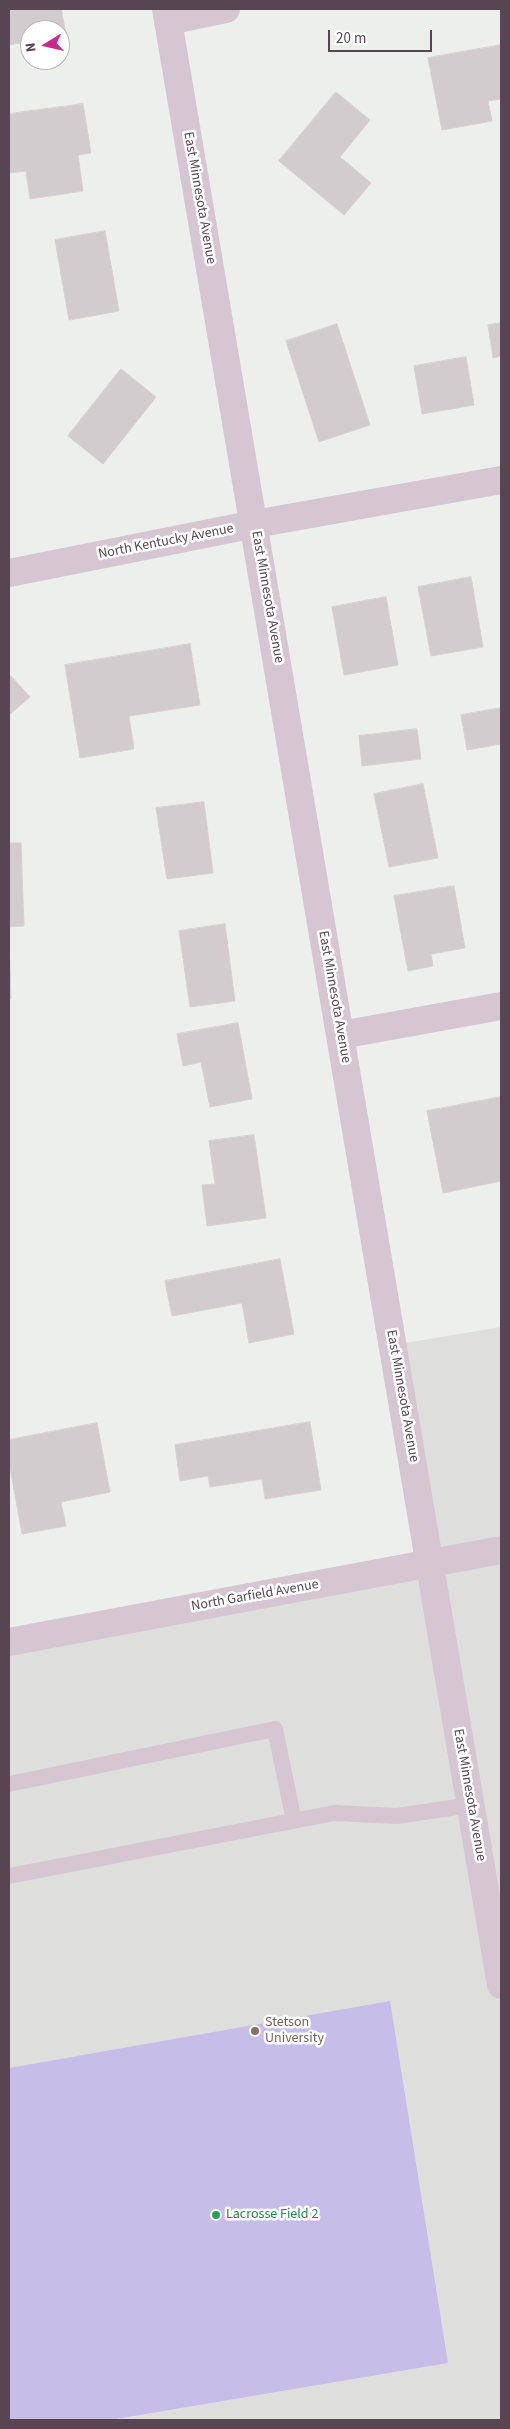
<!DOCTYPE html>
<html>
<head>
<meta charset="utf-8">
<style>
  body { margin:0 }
  #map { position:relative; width:510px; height:2429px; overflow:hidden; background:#ecefec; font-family:"Source Sans 3",sans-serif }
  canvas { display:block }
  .frame { position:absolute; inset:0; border:10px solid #574652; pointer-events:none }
  .north { position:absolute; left:20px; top:20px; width:50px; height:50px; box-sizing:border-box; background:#fff; border:1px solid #bcb5ba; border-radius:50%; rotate:261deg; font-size:14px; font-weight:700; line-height:20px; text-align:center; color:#574652 }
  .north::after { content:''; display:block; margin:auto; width:18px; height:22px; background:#cb298b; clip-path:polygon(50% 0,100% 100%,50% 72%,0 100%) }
  .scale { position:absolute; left:328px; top:30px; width:104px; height:22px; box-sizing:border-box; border:2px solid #574652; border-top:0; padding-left:6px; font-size:15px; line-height:18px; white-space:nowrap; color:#574652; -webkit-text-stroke:4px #fff; paint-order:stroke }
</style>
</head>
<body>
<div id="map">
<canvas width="510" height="2429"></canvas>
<div class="frame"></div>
<div class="north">N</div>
<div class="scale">20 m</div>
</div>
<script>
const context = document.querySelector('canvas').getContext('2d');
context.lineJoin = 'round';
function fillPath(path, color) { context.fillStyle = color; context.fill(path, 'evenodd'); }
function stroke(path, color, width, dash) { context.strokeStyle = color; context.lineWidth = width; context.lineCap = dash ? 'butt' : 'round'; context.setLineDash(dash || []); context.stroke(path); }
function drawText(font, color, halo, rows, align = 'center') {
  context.font = font + ' "Source Sans 3",sans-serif'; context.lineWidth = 5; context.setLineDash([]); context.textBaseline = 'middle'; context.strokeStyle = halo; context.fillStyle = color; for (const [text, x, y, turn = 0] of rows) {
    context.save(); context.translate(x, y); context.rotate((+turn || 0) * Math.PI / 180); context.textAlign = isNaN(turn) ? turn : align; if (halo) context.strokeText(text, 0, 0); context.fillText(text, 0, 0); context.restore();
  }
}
fillPath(new Path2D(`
  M501,1327V2420H9V1642L430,1564L393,1345Z`), '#dedfdd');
fillPath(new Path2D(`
  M390,2001L448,2363L110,2420H9V2068Z`), '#c7bde9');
const building = new Path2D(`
  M9,9H61L66,34L60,36V30H30V41L9,45Z
  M501,45V99L488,101L492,121L442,130L428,58Z
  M336,92L370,120L340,157L371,183L344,215L279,161Z
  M83,104L91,153L78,155L83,191L30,199L26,171L9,173V114Z
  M105,231L119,311L69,320L55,240Z
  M501,323V356L493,358L488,325Z
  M337,324L370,425L319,442L286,341Z
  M466,357L474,405L422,414L414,366Z
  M121,369L156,397L103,464L68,436Z
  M471,577L483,647L431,656L418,587Z
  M386,597L398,665L344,675L332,607Z
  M190,644L200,705L129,716L134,749L80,758L65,665Z
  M11,676L30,697L9,715V678Z
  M501,708V744L467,750L461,715Z
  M417,729L421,759L362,766L359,736Z
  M423,784L438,858L389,867L374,794Z
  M204,802L213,873L167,879L156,808Z
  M9,843H21L24,926L9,927Z
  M454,886L465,948L431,954L433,966L408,971L394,896Z
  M225,924L235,1001L190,1007L179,931Z
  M9,940L11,999H9Z
  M238,1023L252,1099L210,1107L201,1062L183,1066L177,1034Z
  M501,1097V1181L443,1193L427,1111Z
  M254,1135L266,1218L207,1226L202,1185L215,1184L209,1141Z
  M280,1259L294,1334L249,1343L242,1303L172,1316L165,1281Z
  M310,1422L321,1490L265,1499L262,1479L210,1487L208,1476L180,1481L175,1445Z
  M97,1423L110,1492L61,1502L66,1526L22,1534L9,1462V1440Z`);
fillPath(building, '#d3cccf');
stroke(building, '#d7d0d3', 1);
stroke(new Path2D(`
  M9,1784L275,1729L294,1821
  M9,1876L334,1813L397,1816L471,1805`), '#d5c6d1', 16);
stroke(new Path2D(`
  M168,21L226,9
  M9,573L255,524L501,480
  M341,1035L501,1006`), '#d5c6d1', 28);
stroke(new Path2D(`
  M166,9L501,1985
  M9,1642L501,1550`), '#d5c6d1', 28);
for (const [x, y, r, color] of [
  [255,2031,5,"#8d6e63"],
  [216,2215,5,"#2e9e5b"]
]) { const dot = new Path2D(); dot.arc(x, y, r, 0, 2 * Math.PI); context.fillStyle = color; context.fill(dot); stroke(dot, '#fff', 2); }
drawText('14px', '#574652', '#fff', [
  ["East Minnesota Avenue",199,198,80],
  ["North Kentucky Avenue",166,542,-11],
  ["East Minnesota Avenue",267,597,80],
  ["East Minnesota Avenue",334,997,80],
  ["East Minnesota Avenue",402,1396,80],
  ["North Garfield Avenue",255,1596,-10],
  ["East Minnesota Avenue",469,1795,80]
]);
drawText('14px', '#785e54', '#fff', [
  ["Stetson",265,2023],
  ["University",265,2039]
], 'left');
drawText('14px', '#27864d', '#fff', [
  ["Lacrosse Field 2",226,2215]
], 'left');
</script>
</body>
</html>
